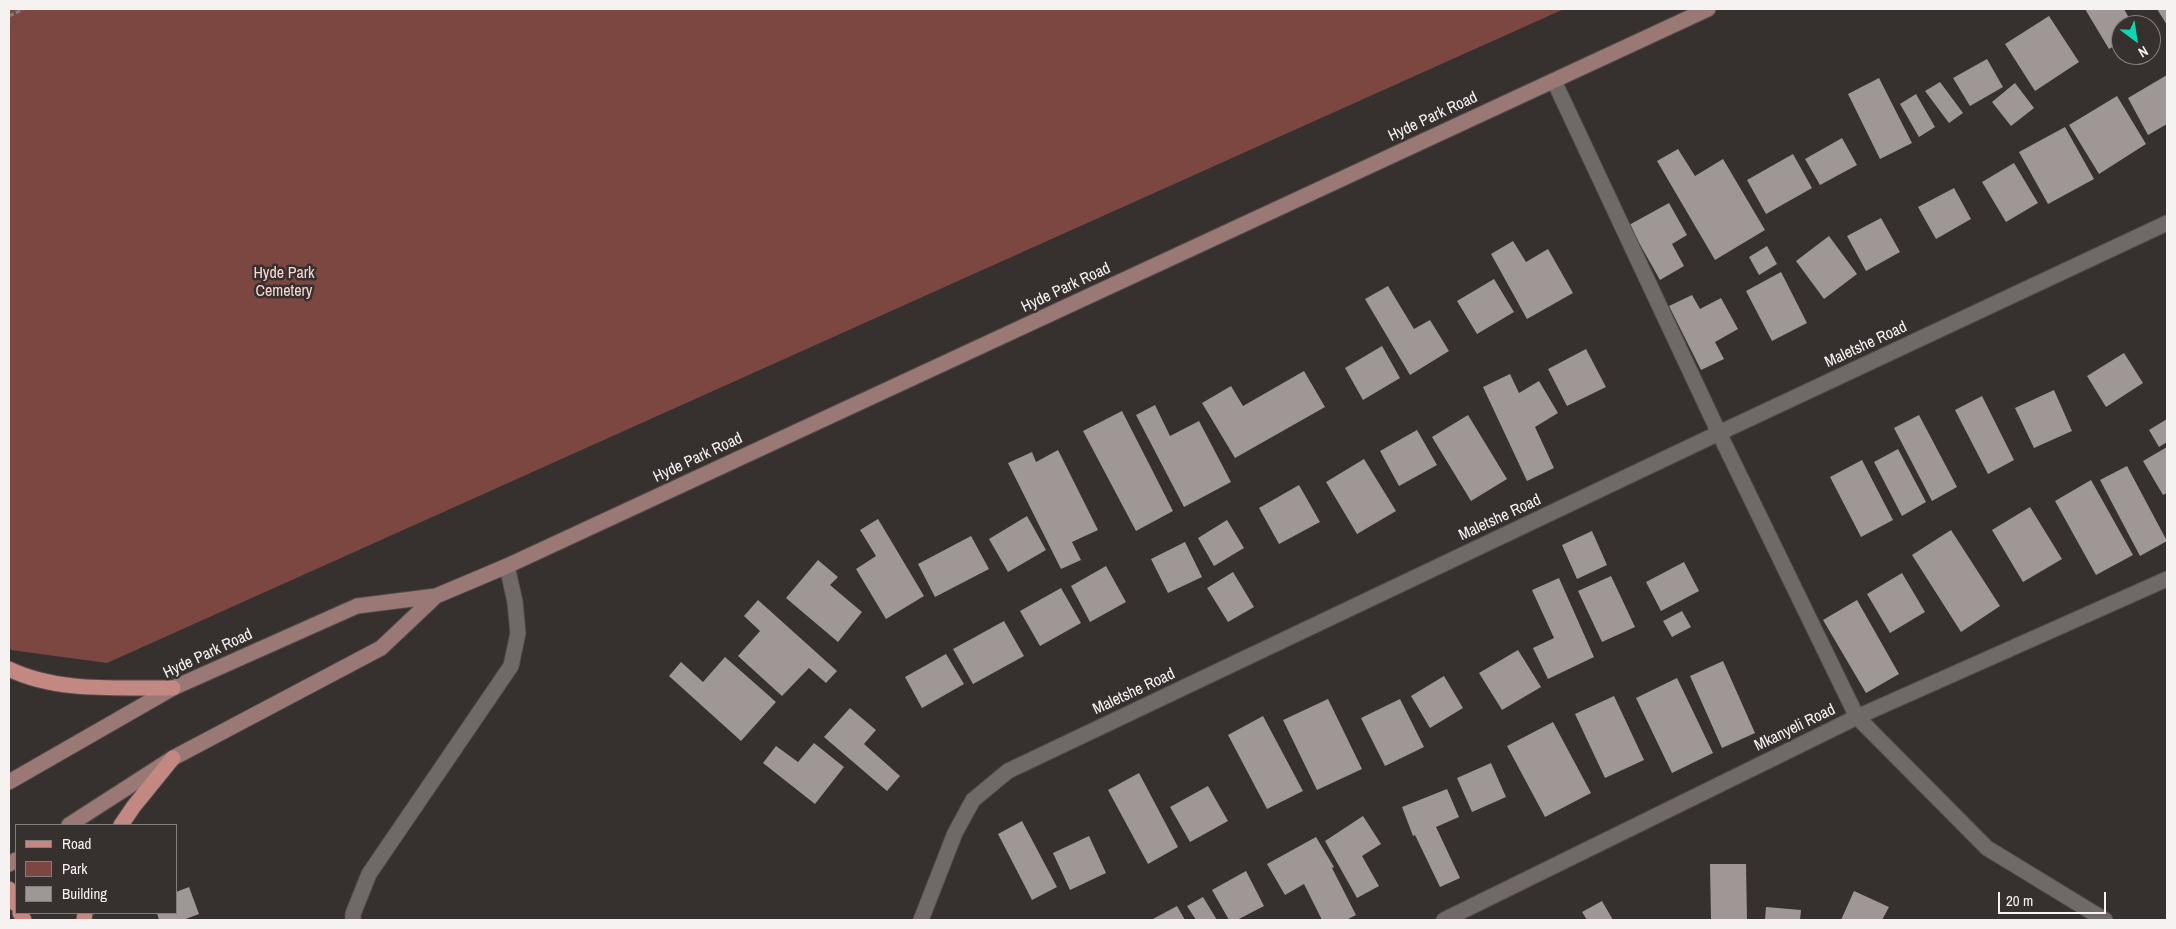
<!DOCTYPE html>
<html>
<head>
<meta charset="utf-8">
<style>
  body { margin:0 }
  #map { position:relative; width:2176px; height:929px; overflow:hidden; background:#36302f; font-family:"Archivo Narrow",sans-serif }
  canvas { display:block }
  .frame { position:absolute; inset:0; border:10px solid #f6f2f1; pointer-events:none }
  .legend { position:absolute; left:15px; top:824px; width:162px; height:90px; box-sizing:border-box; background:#36302f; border:1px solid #837e7d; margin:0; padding:6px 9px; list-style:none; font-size:15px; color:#f6f2f1 }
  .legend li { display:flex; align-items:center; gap:10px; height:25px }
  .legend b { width:25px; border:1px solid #837e7d }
  .north { position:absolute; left:2111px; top:15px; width:50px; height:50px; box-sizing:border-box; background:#36302f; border:1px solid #837e7d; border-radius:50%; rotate:149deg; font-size:14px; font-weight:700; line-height:20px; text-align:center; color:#f6f2f1 }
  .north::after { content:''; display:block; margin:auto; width:18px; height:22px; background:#0dd5b5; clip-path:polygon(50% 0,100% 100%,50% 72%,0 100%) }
  .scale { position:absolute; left:1998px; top:892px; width:108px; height:22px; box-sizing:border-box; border:2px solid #f6f2f1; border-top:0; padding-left:6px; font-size:15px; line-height:18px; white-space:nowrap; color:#f6f2f1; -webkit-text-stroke:4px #36302f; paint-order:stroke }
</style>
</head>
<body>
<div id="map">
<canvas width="2176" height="929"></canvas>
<div class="frame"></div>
<ul class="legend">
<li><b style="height:6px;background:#c38881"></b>Road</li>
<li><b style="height:14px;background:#7c4641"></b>Park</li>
<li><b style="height:14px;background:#9e9796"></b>Building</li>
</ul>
<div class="north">N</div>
<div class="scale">20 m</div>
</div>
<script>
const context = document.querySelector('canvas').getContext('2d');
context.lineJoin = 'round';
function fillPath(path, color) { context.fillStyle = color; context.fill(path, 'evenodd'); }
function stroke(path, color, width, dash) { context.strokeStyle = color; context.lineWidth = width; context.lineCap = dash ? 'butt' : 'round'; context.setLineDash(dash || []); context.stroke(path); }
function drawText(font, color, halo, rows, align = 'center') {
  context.font = font + ' "Archivo Narrow",sans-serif'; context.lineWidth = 5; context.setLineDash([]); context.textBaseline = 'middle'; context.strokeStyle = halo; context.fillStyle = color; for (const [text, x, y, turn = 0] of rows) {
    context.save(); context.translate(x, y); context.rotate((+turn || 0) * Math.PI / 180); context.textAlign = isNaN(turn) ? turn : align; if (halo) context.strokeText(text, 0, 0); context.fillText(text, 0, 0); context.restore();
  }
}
fillPath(new Path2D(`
  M9,9H1564L107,663L11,650L9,646Z`), '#7c4641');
fillPath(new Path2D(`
  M2085,9H2124L2133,25H2121V42L2109,49Z
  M2157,9H2167V25Z
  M2049,16L2079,62L2035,91L2005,44Z
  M1987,59L2003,87L1970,106L1953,78Z
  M2167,75V124L2148,135L2128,98Z
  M1879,78L1912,143L1880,159L1848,94Z
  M1940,82L1963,113L1949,123L1925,91Z
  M2015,83L2034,108L2011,126L1992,102Z
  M1916,94L1935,127L1919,137L1900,104Z
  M2117,96L2146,144L2099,174L2069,125Z
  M2065,127L2094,179L2048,204L2019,152Z
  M1842,138L1857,165L1820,185L1805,159Z
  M1678,149L1695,176L1723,159L1765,230L1715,260L1657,161Z
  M1793,154L1812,188L1766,214L1747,180Z
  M2014,163L2038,203L2006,222L1982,182Z
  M1954,188L1971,219L1936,239L1918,207Z
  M1669,203L1687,235L1672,244L1684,266L1660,280L1629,225Z
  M1881,218L1900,252L1866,271L1847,236Z
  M1829,236L1857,274L1824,299L1796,261Z
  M1513,241L1526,262L1548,249L1573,293L1527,319L1491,254Z
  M1767,246L1777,264L1759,275L1749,257Z
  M1781,272L1807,323L1772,341L1746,291Z
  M1494,279L1514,312L1477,334L1457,301Z
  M1388,286L1414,329L1430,320L1449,351L1410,375L1365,299Z
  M1692,295L1700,309L1721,298L1738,329L1715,342L1724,359L1701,370L1669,306Z
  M1382,346L1400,378L1363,400L1345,368Z
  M1586,349L1606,387L1567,406L1548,369Z
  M2124,353L2143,383L2106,407L2087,376Z
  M1304,371L1325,407L1235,458L1202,403L1231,386L1243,406Z
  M1510,374L1519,393L1539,381L1558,413L1535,427L1554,468L1527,481L1483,387Z
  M2054,390L2072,431L2034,448L2015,408Z
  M1982,396L2014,460L1988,474L1955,410Z
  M1155,405L1170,436L1199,421L1231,482L1184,507L1136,415Z
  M1122,411L1173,511L1136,531L1083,431Z
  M1468,415L1507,479L1471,501L1432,437Z
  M1919,415L1957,487L1932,501L1894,428Z
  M2167,419V442L2159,447L2149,430Z
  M1417,430L1437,465L1399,486L1380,451Z
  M2167,447V493L2163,495L2143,461Z
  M1898,449L1926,502L1902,516L1874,462Z
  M1058,450L1098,530L1072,542L1081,560L1061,569L1008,463L1032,452L1036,462Z
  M1364,459L1396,511L1357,534L1326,482Z
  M1862,460L1893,520L1861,537L1830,477Z
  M2127,466L2167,541L2140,556L2100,480Z
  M2091,480L2133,555L2096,575L2055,501Z
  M1299,485L1320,522L1279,544L1259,508Z
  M2030,507L2062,559L2023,582L1992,530Z
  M1027,516L1046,550L1008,572L989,539Z
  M878,519L924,596L886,619L856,569L876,556L860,530Z
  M1227,520L1244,548L1214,566L1198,538Z
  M1951,530L2000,606L1961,632L1912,555Z
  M1592,531L1607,565L1577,579L1562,545Z
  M971,536L989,569L935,597L918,564Z
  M1185,542L1202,577L1168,593L1151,559Z
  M818,560L838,577L830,585L862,612L838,642L786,598Z
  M1684,562L1699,591L1661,611L1646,582Z
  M1106,566L1126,602L1090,622L1071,586Z
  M1233,572L1254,607L1228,622L1207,588Z
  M1902,573L1925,612L1890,633L1867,594Z
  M1611,576L1635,627L1602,642L1578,591Z
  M1559,578L1594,657L1548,679L1533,648L1554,638L1532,590Z
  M1061,588L1081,623L1040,646L1020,611Z
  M758,600L837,671L826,683L809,668L782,696L738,656L760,631L744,616Z
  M1857,600L1899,674L1866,693L1823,620Z
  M1682,611L1691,627L1672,637L1663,621Z
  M1004,621L1024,656L973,684L953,649Z
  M1518,650L1541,687L1502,710L1479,673Z
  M946,654L964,684L922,708L905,677Z
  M725,657L776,702L741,741L669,676L681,662L703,682Z
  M1723,661L1755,733L1722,748L1690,676Z
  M1444,676L1463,708L1430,728L1411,696Z
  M1677,678L1713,753L1672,773L1636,698Z
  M1614,696L1644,760L1605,778L1575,714Z
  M1328,699L1362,769L1317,790L1283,720Z
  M1400,699L1424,747L1385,766L1361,718Z
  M850,708L876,730L864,744L900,776L887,791L824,737Z
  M1263,716L1303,791L1267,809L1228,735Z
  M1553,722L1591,793L1545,817L1507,746Z
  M814,743L844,767L815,804L763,763L776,746L798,762Z
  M1491,763L1506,797L1472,812L1457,778Z
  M1139,773L1178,847L1148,864L1108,790Z
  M1208,786L1228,821L1190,842L1170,807Z
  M1447,789L1459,817L1436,827L1460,878L1440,887L1415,835L1413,836L1402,807Z
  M1363,816L1381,844L1362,856L1379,886L1357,898L1325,841Z
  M1022,821L1057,887L1032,900L998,834Z
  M1089,836L1106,873L1070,890L1053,853Z
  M1316,837L1334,867L1332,868L1356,915L1346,920H1322L1304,884L1285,895L1267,864Z
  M1710,864H1746L1747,920H1711Z
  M1246,871L1264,906L1237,920H1229L1212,890Z
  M189,887L199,914L183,920H159L157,913H176V892Z
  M1854,891L1889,907L1882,920H1841Z
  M1203,897L1217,920H1196L1187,906Z
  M1602,901L1613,920H1587L1582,912Z
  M1177,906L1185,920H1151Z
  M1766,907L1801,910L1800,920H1765Z`), '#9e9796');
const street = new Path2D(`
  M1554,81L1719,433L1857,717L1987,848L2105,920
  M353,920V914L369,874L511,666L518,633L515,602L507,566
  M921,920L955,833L973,800L1008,771L1719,433L2167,223
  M1444,920L1857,717L2167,579`);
const secondary = new Path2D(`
  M9,782L173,688L357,606L436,596L507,566L1708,9
  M69,825L173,758L381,648L436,596
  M9,864L16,860`);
const primary = new Path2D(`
  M9,669C58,693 120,687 173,688
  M121,825L134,806L173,758
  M9,889L16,904
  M20,913L24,920
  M84,920L85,913`);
stroke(street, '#524c4b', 17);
stroke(secondary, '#524c4b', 17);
stroke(primary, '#524c4b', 17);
stroke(new Path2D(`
  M9,16L24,9`), '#837e7d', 3, [5, 2.5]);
stroke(street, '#706968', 15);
stroke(secondary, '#9a7875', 15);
stroke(primary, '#c38881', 15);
drawText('16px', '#f6f2f1', '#36302f', [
  ["Hyde Park Road",1433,117,-25],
  ["Hyde Park Road",1066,288,-25],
  ["Maletshe Road",1866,345,-25],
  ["Hyde Park Road",698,458,-25],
  ["Maletshe Road",1500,518,-25],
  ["Hyde Park Road",208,654,-25],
  ["Maletshe Road",1134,692,-25],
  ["Mkanyeli Road",1795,728,-26]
]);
drawText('16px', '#fcd5d0', '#36302f', [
  ["Hyde Park",284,274],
  ["Cemetery",284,292]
]);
</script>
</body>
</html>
